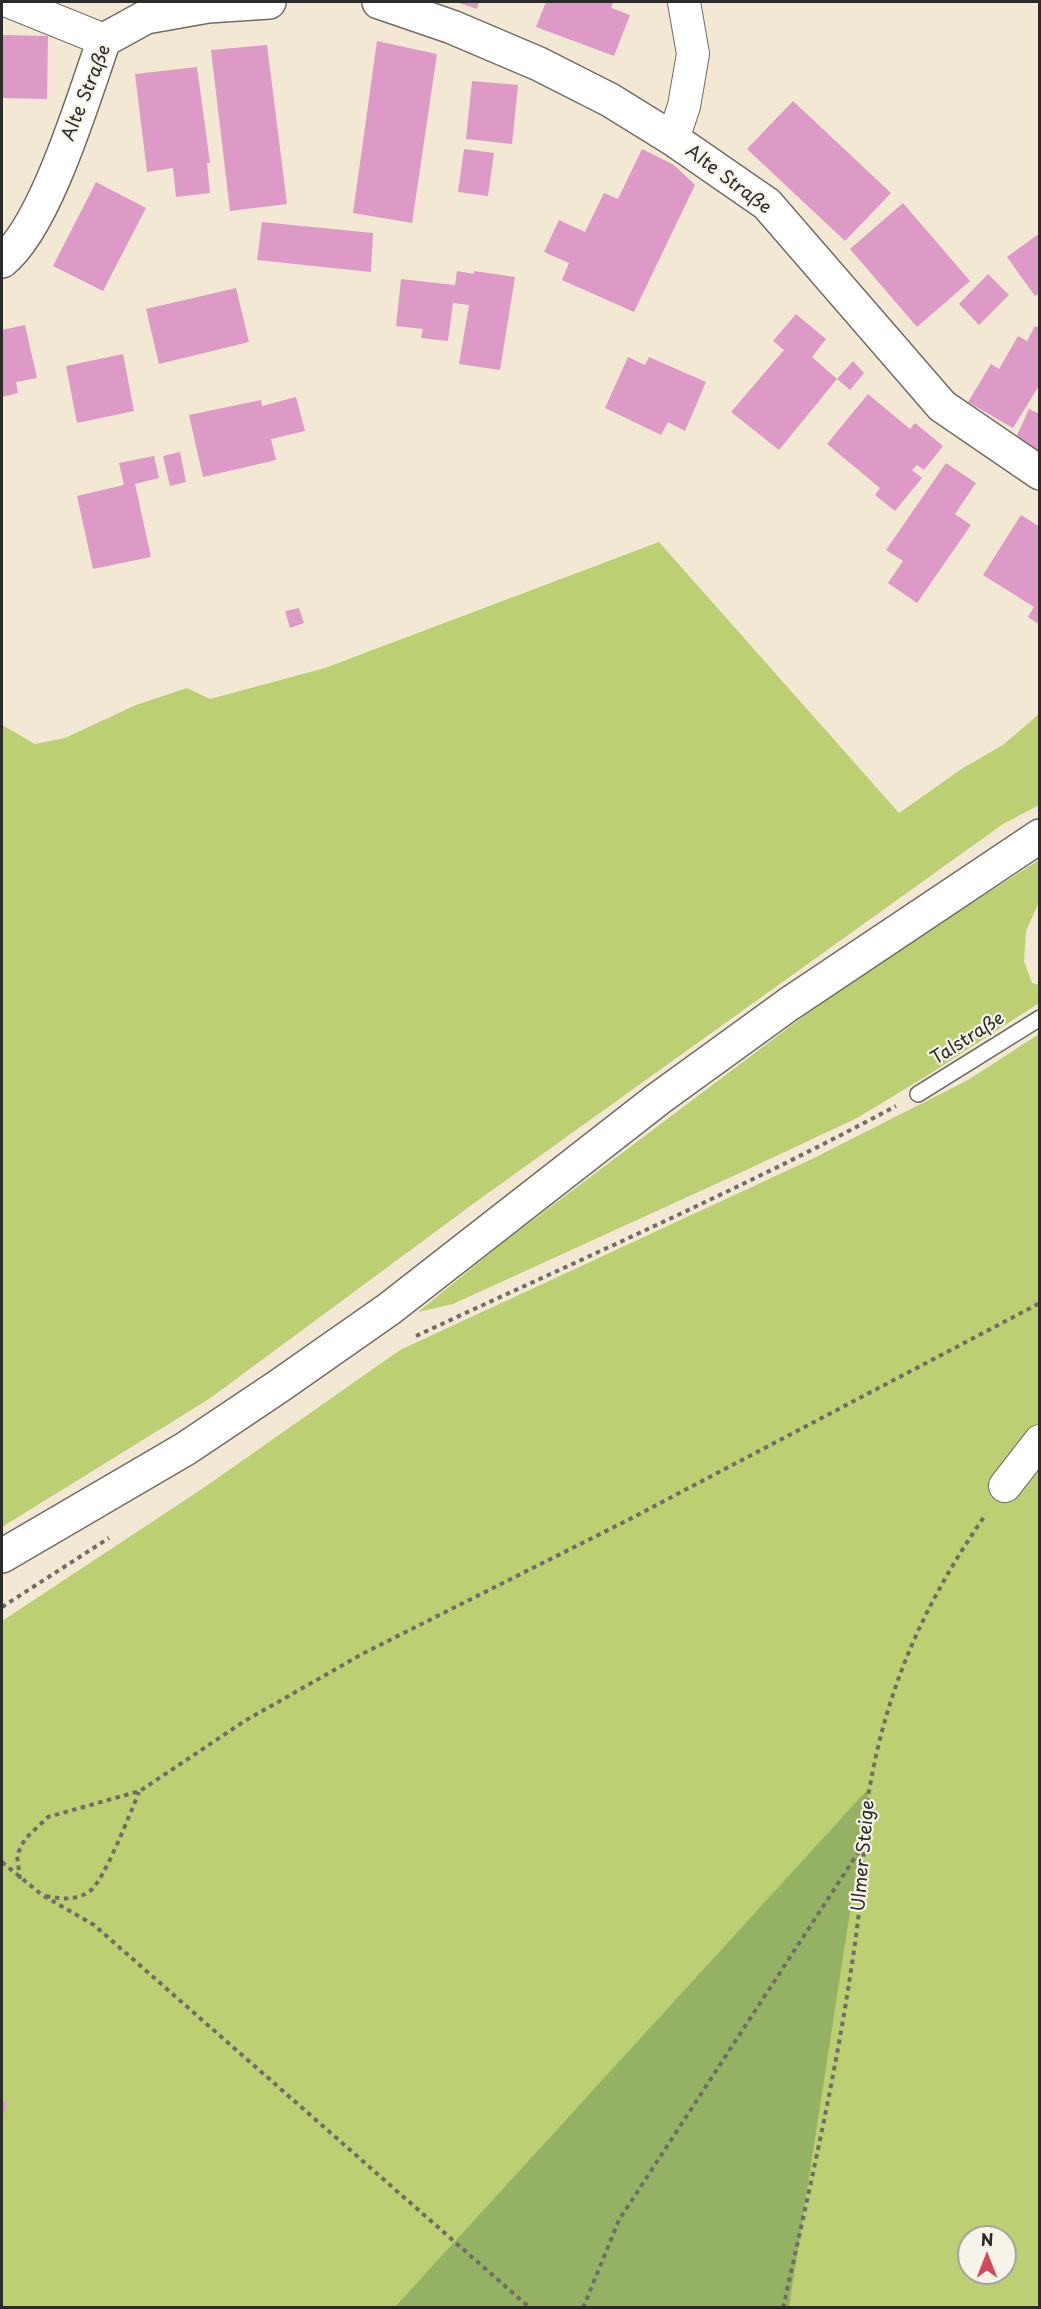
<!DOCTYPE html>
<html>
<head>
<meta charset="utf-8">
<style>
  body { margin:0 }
  #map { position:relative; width:1041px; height:2309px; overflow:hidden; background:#f3e8d3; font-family:"Playpen Sans",sans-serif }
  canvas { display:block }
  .frame { position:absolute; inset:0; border:3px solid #2b2b2b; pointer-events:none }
  .north { position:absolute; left:957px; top:2225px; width:60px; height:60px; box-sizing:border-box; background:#f7f3e8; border:2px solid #a5a39c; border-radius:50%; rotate:0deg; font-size:16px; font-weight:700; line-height:24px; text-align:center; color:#2b2b2b }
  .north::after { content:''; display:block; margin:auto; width:21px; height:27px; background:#d1495b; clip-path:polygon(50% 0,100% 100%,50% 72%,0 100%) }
</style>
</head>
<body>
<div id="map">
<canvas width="1041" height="2309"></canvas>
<div class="frame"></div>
<div class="north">N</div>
</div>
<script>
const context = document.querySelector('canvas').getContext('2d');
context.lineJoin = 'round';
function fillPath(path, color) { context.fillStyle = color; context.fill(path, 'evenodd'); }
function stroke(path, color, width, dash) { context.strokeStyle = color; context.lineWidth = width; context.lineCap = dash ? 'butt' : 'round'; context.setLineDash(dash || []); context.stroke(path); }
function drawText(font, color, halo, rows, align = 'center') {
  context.font = font + ' "Playpen Sans",sans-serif'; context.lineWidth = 4.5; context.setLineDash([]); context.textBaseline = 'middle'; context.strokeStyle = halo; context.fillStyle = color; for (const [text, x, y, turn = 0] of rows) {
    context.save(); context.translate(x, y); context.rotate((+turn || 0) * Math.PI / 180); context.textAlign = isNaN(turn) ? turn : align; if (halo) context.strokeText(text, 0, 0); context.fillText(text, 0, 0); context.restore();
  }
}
fillPath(new Path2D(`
  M659,542L899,813L963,768L1003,745L1039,714V805L1003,824L477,1201L209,1399L2,1527V725L35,744L65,738L136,705L187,688L210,699L325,668Z
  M1039,860V902L1026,931L1024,961L1032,983L1039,985V1003L925,1077L857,1118L742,1172L453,1304L418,1312L504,1242L853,979Z
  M1039,1034L1040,2302L1036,2307L2,2308V1621L202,1489L400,1350L810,1160L968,1080ZM969,2237H1005V2273H969Z`), '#bccf72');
fillPath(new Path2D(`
  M869,1788L789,2307H395Z`), '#95b264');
fillPath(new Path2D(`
  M456,2H479L477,9Z
  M546,2H613L611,8L630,15L614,56L536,27Z
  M2,35L48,36L47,99L2,98Z
  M377,41L437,54L412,223L353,213Z
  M267,45L287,204L230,211L211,50Z
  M197,67L210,163H207L210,193L176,197L173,168L147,172L135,74Z
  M472,81L518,85L512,144L466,139Z
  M793,101L891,193L845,241L747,149Z
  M464,149L494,153L488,196L458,192Z
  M642,149L674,165L695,185L634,312L562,280L569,263L544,252L559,220L585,232L604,193L618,199Z
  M96,182L146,208L103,291L53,266Z
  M903,203L970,281L917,327L850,249Z
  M262,222L373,233L371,272L257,260Z
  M1037,235L1040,238V293L1035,296L1007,257Z
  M457,271L474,274V271L515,277L500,370L459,364L469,305L453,303L448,341L421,338L423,329L396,326L401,279L455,285Z
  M988,274L1009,295L979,325L959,304Z
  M236,288L249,342L159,364L146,309Z
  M796,314L826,339L812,357L837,379L779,450L731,412L784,350L773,341Z
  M25,325L37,378L16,382L18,393L2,397V330Z
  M1035,326L1040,328V384L1013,428L968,402L991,364L999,369L1018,336L1027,341Z
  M123,354L134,411L77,423L66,366Z
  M628,357L645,365L649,357L706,382L685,431L668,422L661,435L605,408Z
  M853,361L864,373L850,390L837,379Z
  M868,394L910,429L915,423L943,446L924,470L917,465L912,470L922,478L895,511L875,495L880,488L827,444Z
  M296,397L305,431L271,439L276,460L203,477L189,415L261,400L262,406Z
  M1029,409L1040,414V457L1013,444Z
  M180,452L186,482L170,486L163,456Z
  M154,456L159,478L135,484L151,557L93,569L77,496L124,485L119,463Z
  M946,463L976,483L955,514L971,525L917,603L888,583L903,561L886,550Z
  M1021,515L1040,527V625L1028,617L1034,607L983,575Z
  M299,608L304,623L290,628L285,611Z
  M2,2101L7,2102L2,2121Z`), '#de9ac7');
const lane = new Path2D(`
  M918,1094L1040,1018`);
const street = new Path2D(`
  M10,2L104,40
  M673,139L684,106L693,54L684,2
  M1005,1486L1040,1441`);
const secondary = new Path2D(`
  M379,2L452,27L539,64L610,100L673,139L767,204L942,406L1040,473
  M2,261C46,226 84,96 104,40L146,17L208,6L269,2
  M2,1556L185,1449L279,1386L389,1309L658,1099L789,1004L1040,836`);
stroke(lane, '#716d66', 18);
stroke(street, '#716d66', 34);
stroke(secondary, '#716d66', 36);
stroke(new Path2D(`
  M416,1336C577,1261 740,1190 896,1106
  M2,1607L109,1538
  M2,1862L42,1895L94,1925L530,2308
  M20,1879L17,1855L25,1839L48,1817L140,1791L243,1722L364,1653L628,1520L1040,1303
  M46,1896C61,1899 76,1901 90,1891C104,1881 131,1811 139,1792
  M583,2308L619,2220L863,1845
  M783,2308C808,2196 834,2084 851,1970C856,1939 860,1908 862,1876C865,1846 864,1816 870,1786C888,1683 927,1599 986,1514`), '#716d66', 4, [4.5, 4.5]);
stroke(lane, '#fff', 15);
stroke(street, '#fff', 32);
stroke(secondary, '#fff', 33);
drawText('18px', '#2b2b2b', '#f7f3e8', [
  ["Alte Straße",87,93,-68],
  ["Alte Straße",728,180,37],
  ["Talstraße",968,1039,-32],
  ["Ulmer Steige",864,1856,-85]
]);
</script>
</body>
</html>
